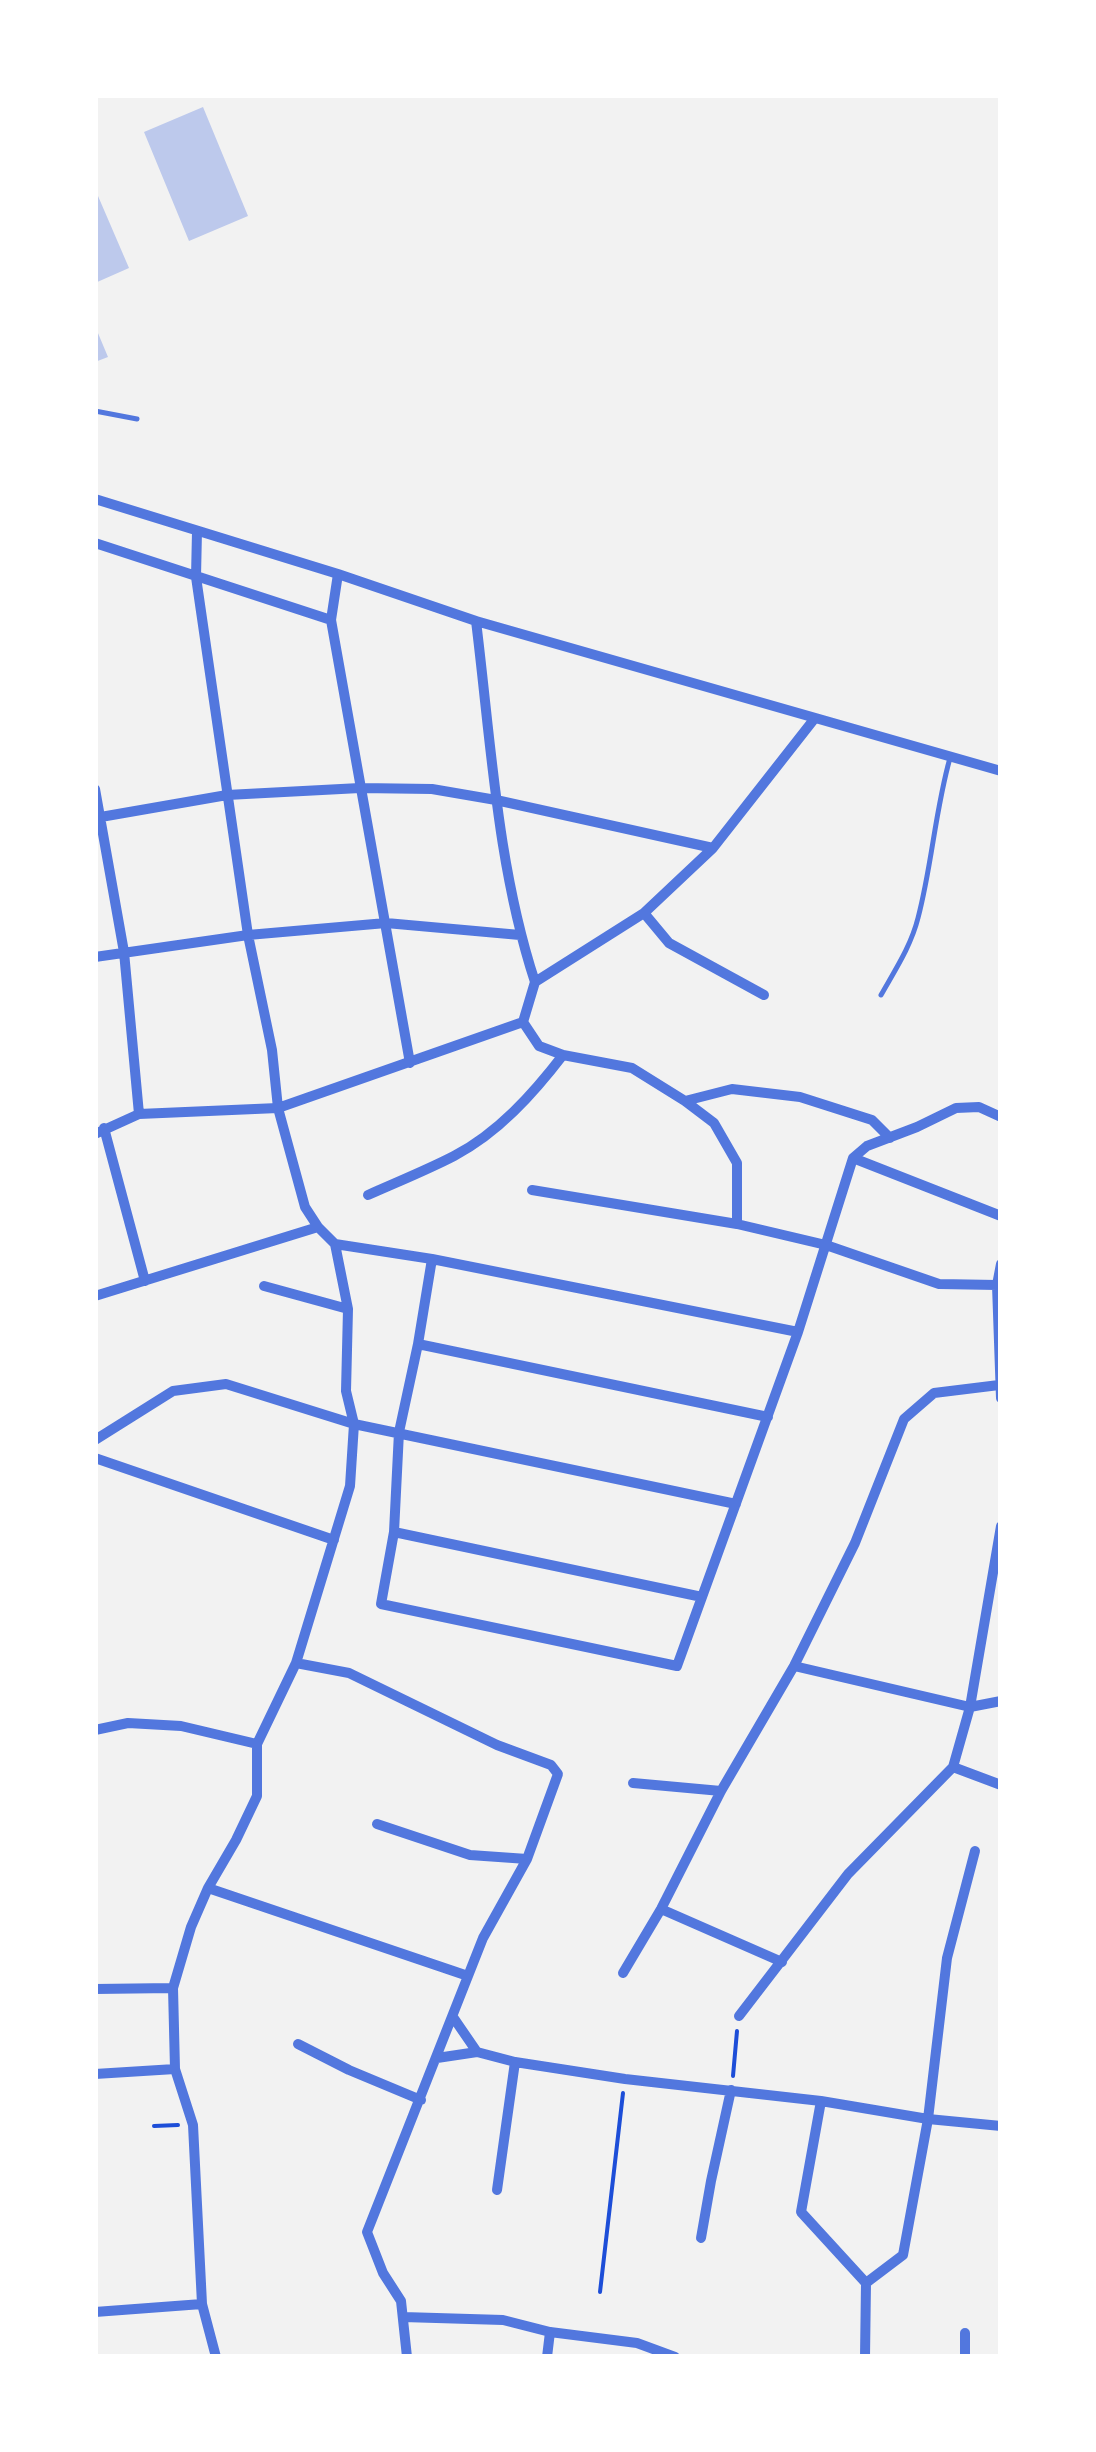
<!DOCTYPE html>
<html>
<head>
<meta charset="utf-8">
<style>
  body { margin:0 }
  #map { position:relative; width:1096px; height:2452px; overflow:hidden; background:#f2f2f2; font-family:"Space Grotesk",sans-serif }
  canvas { display:block }
  .frame { position:absolute; inset:0; border:98px solid #fff; pointer-events:none }
</style>
</head>
<body>
<div id="map">
<canvas width="1096" height="2452"></canvas>
<div class="frame"></div>
</div>
<script>
const context = document.querySelector('canvas').getContext('2d');
context.lineJoin = 'round';
function fillPath(path, color) { context.fillStyle = color; context.fill(path, 'evenodd'); }
function stroke(path, color, width, dash) { context.strokeStyle = color; context.lineWidth = width; context.lineCap = dash ? 'butt' : 'round'; context.setLineDash(dash || []); context.stroke(path); }
fillPath(new Path2D(`
  M203,107L248,216L189,241L144,132Z
  M95,189L129,268L95,283Z
  M95,326L108,357L95,362Z`), '#bdc9ec');
stroke(new Path2D(`
  M733,2076L737,2031
  M154,2126L178,2125
  M600,2292L623,2093`), '#1d4ed8', 4);
stroke(new Path2D(`
  M95,411L137,419
  M881,995C895,970 911,946 918,918C932,865 935,811 950,758`), '#5277de', 5);
stroke(new Path2D(`
  M95,499L338,574L476,621L1001,771
  M197,531L196,577L248,935L272,1050L278,1108L305,1207L318,1227L335,1244L348,1309L346,1391L354,1424L350,1486L296,1663L257,1744V1796L236,1840L208,1888L191,1927L173,1988L175,2069L193,2125L202,2304L216,2357
  M95,543L331,620L338,574
  M331,620L410,1063
  M476,621C491,742 497,866 535,982
  M95,789L124,952L139,1114
  M95,818L227,795L360,788L432,789L496,800L713,848
  M644,913L669,943L764,995
  M95,957L248,935L386,923L520,935
  M523,1022L539,1046L563,1055L632,1068L685,1101L714,1123L737,1163V1224
  M685,1101L732,1089L800,1097L872,1120L890,1138
  M104,1128L145,1281
  M95,1134L139,1114L278,1108L523,1022L535,982L644,913L713,848L815,718
  M853,1158L1001,1216
  M532,1190L737,1224L826,1245L939,1284L997,1285
  M368,1195C397,1182 427,1170 454,1156C498,1133 533,1094 563,1055
  M335,1244L432,1259L798,1332
  M432,1259L418,1344L399,1432L394,1532L381,1604L677,1666L798,1332L853,1158L867,1146L917,1127L956,1108L979,1107L1001,1117
  M1001,1264L997,1285L1001,1398
  M264,1286L348,1309
  M95,1296L318,1227
  M418,1344L768,1417
  M95,1440L173,1391L226,1384L354,1424L736,1504
  M95,1458L334,1540
  M394,1532L702,1597
  M296,1663L349,1673L497,1745L551,1765L558,1774L527,1859L483,1938L367,2232L383,2273L401,2301L407,2357
  M794,1666L970,1707L1001,1701
  M95,1730L128,1723L181,1726L257,1744
  M953,1767L1001,1785
  M633,1783L721,1791
  M377,1824L470,1855L527,1859
  M208,1888L468,1976
  M661,1909L782,1962
  M623,1973L661,1909L721,1791L794,1666L855,1543L904,1419L934,1393L999,1385
  M95,1989L173,1988
  M739,2016L848,1874L953,1767L970,1707L1001,1526
  M453,2017L477,2052
  M298,2044L349,2070L421,2100
  M437,2058L477,2052L515,2062L625,2079L821,2101
  M95,2074L175,2069
  M497,2190L515,2062
  M701,2238L711,2181L731,2090
  M866,2283L801,2212L821,2101L928,2119L1001,2126
  M95,2312L202,2304
  M403,2317L503,2320L550,2332L637,2343L675,2357
  M547,2357L550,2332
  M865,2357L866,2283L903,2255L928,2119L947,1958L975,1851
  M965,2357V2333`), '#5277de', 10);
</script>
</body>
</html>
